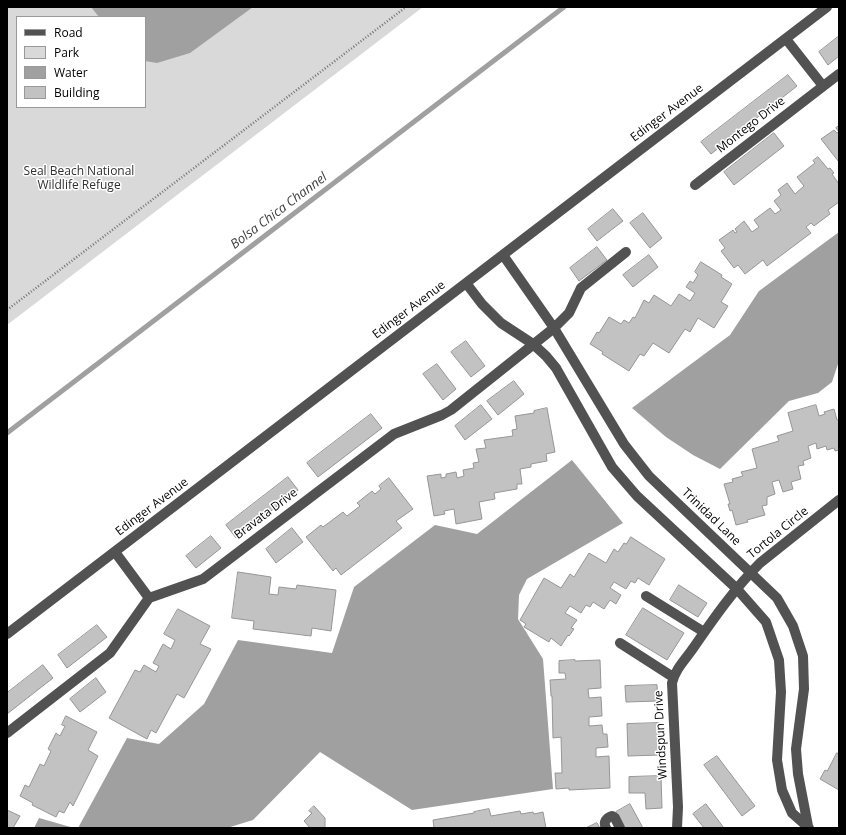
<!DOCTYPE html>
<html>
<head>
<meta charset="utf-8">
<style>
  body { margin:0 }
  #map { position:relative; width:846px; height:835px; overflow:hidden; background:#fff; font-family:"Open Sans",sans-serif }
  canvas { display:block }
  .frame { position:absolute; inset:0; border:8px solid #000; pointer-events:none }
  .legend { position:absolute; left:16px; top:16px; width:130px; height:92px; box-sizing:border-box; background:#fff; border:1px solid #999; margin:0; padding:5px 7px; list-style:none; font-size:12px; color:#000 }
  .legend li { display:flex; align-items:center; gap:8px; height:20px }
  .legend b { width:20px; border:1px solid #999 }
</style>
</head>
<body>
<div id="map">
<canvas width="846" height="835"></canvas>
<div class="frame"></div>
<ul class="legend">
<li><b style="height:5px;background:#525252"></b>Road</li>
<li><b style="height:11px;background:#d9d9d9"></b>Park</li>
<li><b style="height:11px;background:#a0a0a0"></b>Water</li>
<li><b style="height:11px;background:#c2c2c2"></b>Building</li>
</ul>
</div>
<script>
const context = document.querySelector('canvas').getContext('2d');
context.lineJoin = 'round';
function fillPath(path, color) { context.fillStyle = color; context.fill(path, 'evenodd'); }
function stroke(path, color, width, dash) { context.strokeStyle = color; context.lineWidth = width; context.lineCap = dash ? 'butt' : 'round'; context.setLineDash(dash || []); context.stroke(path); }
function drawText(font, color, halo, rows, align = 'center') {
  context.font = font + ' "Open Sans",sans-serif'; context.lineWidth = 3; context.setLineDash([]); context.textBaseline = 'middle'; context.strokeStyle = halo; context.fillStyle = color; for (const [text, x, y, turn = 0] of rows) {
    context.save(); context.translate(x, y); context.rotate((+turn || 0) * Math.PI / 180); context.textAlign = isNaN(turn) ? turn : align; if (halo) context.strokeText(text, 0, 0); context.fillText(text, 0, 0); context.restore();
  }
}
fillPath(new Path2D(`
  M7,7H423L7,325ZM17,17H145V107H17Z`), '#d9d9d9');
fillPath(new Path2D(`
  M91,7H253L190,53L157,63L145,61V17H99Z
  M839,232V361L832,382L818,393L789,401L720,469L693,455L666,437L632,408L730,335L759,291Z
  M572,460L623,523L527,579L519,595L518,619L543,659L553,789L412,810L320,752L253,820L227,828H78L127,738L159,744L204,704L238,640L332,653L354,587L435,525L477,534Z
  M39,818L74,828H34Z`), '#a0a0a0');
stroke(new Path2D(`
  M7,433L564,7`), '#a0a0a0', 5);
const building = new Path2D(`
  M839,36V56L828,65L819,52Z
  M788,75L797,86L711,154L701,142Z
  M839,126V162L821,139L834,130L837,133L839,132L836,128Z
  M774,133L784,146L734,185L724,172Z
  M818,157L828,169L830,168L834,173L832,174L839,184V202L828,210L830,214L814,226L811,223L806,227L811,233L767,266L763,260L745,274L738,265L734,268L721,251L725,248L719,240L733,230L735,233L737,232L735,229L744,221L752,232L759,227L754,220L770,208L775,214L781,210L774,201L781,195L778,190L787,183L795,194L804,186L797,177L815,163L813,161Z
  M613,209L623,221L597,241L588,229Z
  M643,213L662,238L650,248L630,223Z
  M597,247L607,260L579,281L570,268Z
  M649,255L658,267L633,287L623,275Z
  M701,262L722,275L721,277L732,284L721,302L728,306L714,328L698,318L690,332L685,329L669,353L653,343L644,356L640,354L629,371L602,354L603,352L590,344L597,332L599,333L609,317L621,324L624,320L629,323L633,317L635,318L644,300L649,303L654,295L671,306L679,294L690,301L695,293L686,287L690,281L693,283L698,275L695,272Z
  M466,341L485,366L471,377L451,352Z
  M437,364L456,389L443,400L423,374Z
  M514,381L524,394L498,415L487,401Z
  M481,405L492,419L465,440L455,426Z
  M816,405L819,416L825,414L824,412L834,409L837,420H839V450L835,451L834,448L827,450L826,446L817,449L816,443L808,446L811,458L803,461L804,465L798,466L801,479L791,482L793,489L783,492L779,480L772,482L775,494L767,497V505L762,506L765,515L747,520L748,522L736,525L732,510L730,511L728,504H730L724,484L733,482L732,479L743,476L741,472L757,468L752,449L779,441L777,436L793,431L788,413Z
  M547,408L555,452L546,454L547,461L531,464V467L520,469L522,484H517V489L494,493L495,499L479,502L482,519L456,524L454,509L444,511L445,514L434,516L427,476L441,474V478L446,477V474L456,472L457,478L464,476L463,470L474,468L473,463L479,462L476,449L486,448L484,440L513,436L512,430L517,429L515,416L534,413V411Z
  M371,414L382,428L318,477L307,463Z
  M288,477L298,490L236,538L226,525Z
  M389,478L413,509L396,521L402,528L341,575L336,568L333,571L306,537L321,525L323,527L343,512L347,516L360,506L357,503L372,491L375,494L381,489L379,486Z
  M292,528L303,542L276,563L266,549Z
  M211,536L221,548L196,568L186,556Z
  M631,537L665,559L649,585L638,578L635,583L631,581L626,589L614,582L610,588L621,595L616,604L610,600L604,609L593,602L590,607L586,605L581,613L570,606L565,613L577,620L571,628L574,629L569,636L568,635L561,646L551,638L549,642L524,627L526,624L520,620L544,578L561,588L570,574L574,577L589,553L606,563L614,549L618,552L624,543L626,544Z
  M238,572L271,577L269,594L278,595L279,587L296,589L297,585L336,590L331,631L312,628L311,636L253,629L254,621L232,618Z
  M679,585L707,603L698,617L670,600Z
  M643,608L684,633L667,660L626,635Z
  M178,609L210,626L200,644L211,649L184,698L177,694L156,733L151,730L147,739L109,718L135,670L140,672L144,665L156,672L159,666L153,663L163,644L171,649L175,640L164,634Z
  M97,625L107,637L67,668L58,655Z
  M575,660V661L600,660L601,688L588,689L589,698L601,697L602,716L589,717V726L602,725L603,734H607L608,747L596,748V757L609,756L610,788L569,790V788L556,789L555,773H562L561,737L553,738L552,696H551L550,680L566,679L565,673H559V661Z
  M43,665L53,678L7,714V693Z
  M96,678L106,692L80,712L70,699Z
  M657,685L658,701L626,702L625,686Z
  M66,716L97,732L88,750L98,756L73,806L70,802L64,813L59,811L56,817L32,805L33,803L20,796L25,785L29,787L40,764L44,766L51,751L48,749L56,733L60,736L65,726L62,725Z
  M659,723L660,755L628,756L627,724Z
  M837,753L839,754V790L820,779L825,770L827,771Z
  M717,756L755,806L742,816L704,765Z
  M661,776L662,808L646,809L645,793H629V777Z
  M630,804L643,828H624L616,812Z
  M706,804L724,828H704L693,814Z
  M314,806L325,818V828H310L304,821L312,813L309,811Z
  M489,809L491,816L520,811L521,814L533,812L534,814L543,812L546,828H434L433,820L474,813V812Z
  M7,810L20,816L13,828H7Z
  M597,823L600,828H586Z`);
fillPath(building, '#c2c2c2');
stroke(building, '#969696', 1);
stroke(new Path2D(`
  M7,310L406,7`), '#747474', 2.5, [1, 2]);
stroke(new Path2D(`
  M786,39L823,86
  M695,185L839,74
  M503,255L554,328L624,444L649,476L777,598L793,626L803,656L804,689L796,749L798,774L808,826
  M466,283L482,304L501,323L533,344L546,356L556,368L612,467L637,496L737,589L766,622L779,660L781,692L777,760L782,790L792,813L809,828
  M115,552L149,598
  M646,596L704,632
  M7,634L827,7
  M620,643L673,677
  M7,733L110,653L149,598L203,579L394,434L442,415L451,410L554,328L569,313L581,288L626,252
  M606,828C603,822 606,818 612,816L615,818L620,828
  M677,828L678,807L672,683C675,669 686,659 694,647C714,618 735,588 760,563L839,500`), '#525252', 10);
drawText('12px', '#000', '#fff', [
  ["Edinger Avenue",667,113,-37],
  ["Montego Drive",751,125,-38],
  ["Edinger Avenue",409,310,-37],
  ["Edinger Avenue",152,507,-37],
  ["Bravata Drive",266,514,-37],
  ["Trinidad Lane",711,517,44],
  ["Tortola Circle",778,533,-39],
  ["Windspun Drive",661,735,-93]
]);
drawText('12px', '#303030', '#fff', [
  ["Seal Beach National",79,172],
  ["Wildlife Refuge",79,186]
]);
drawText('italic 13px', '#414141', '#fff', [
  ["Bolsa Chica Channel",279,211,-37]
]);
</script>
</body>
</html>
